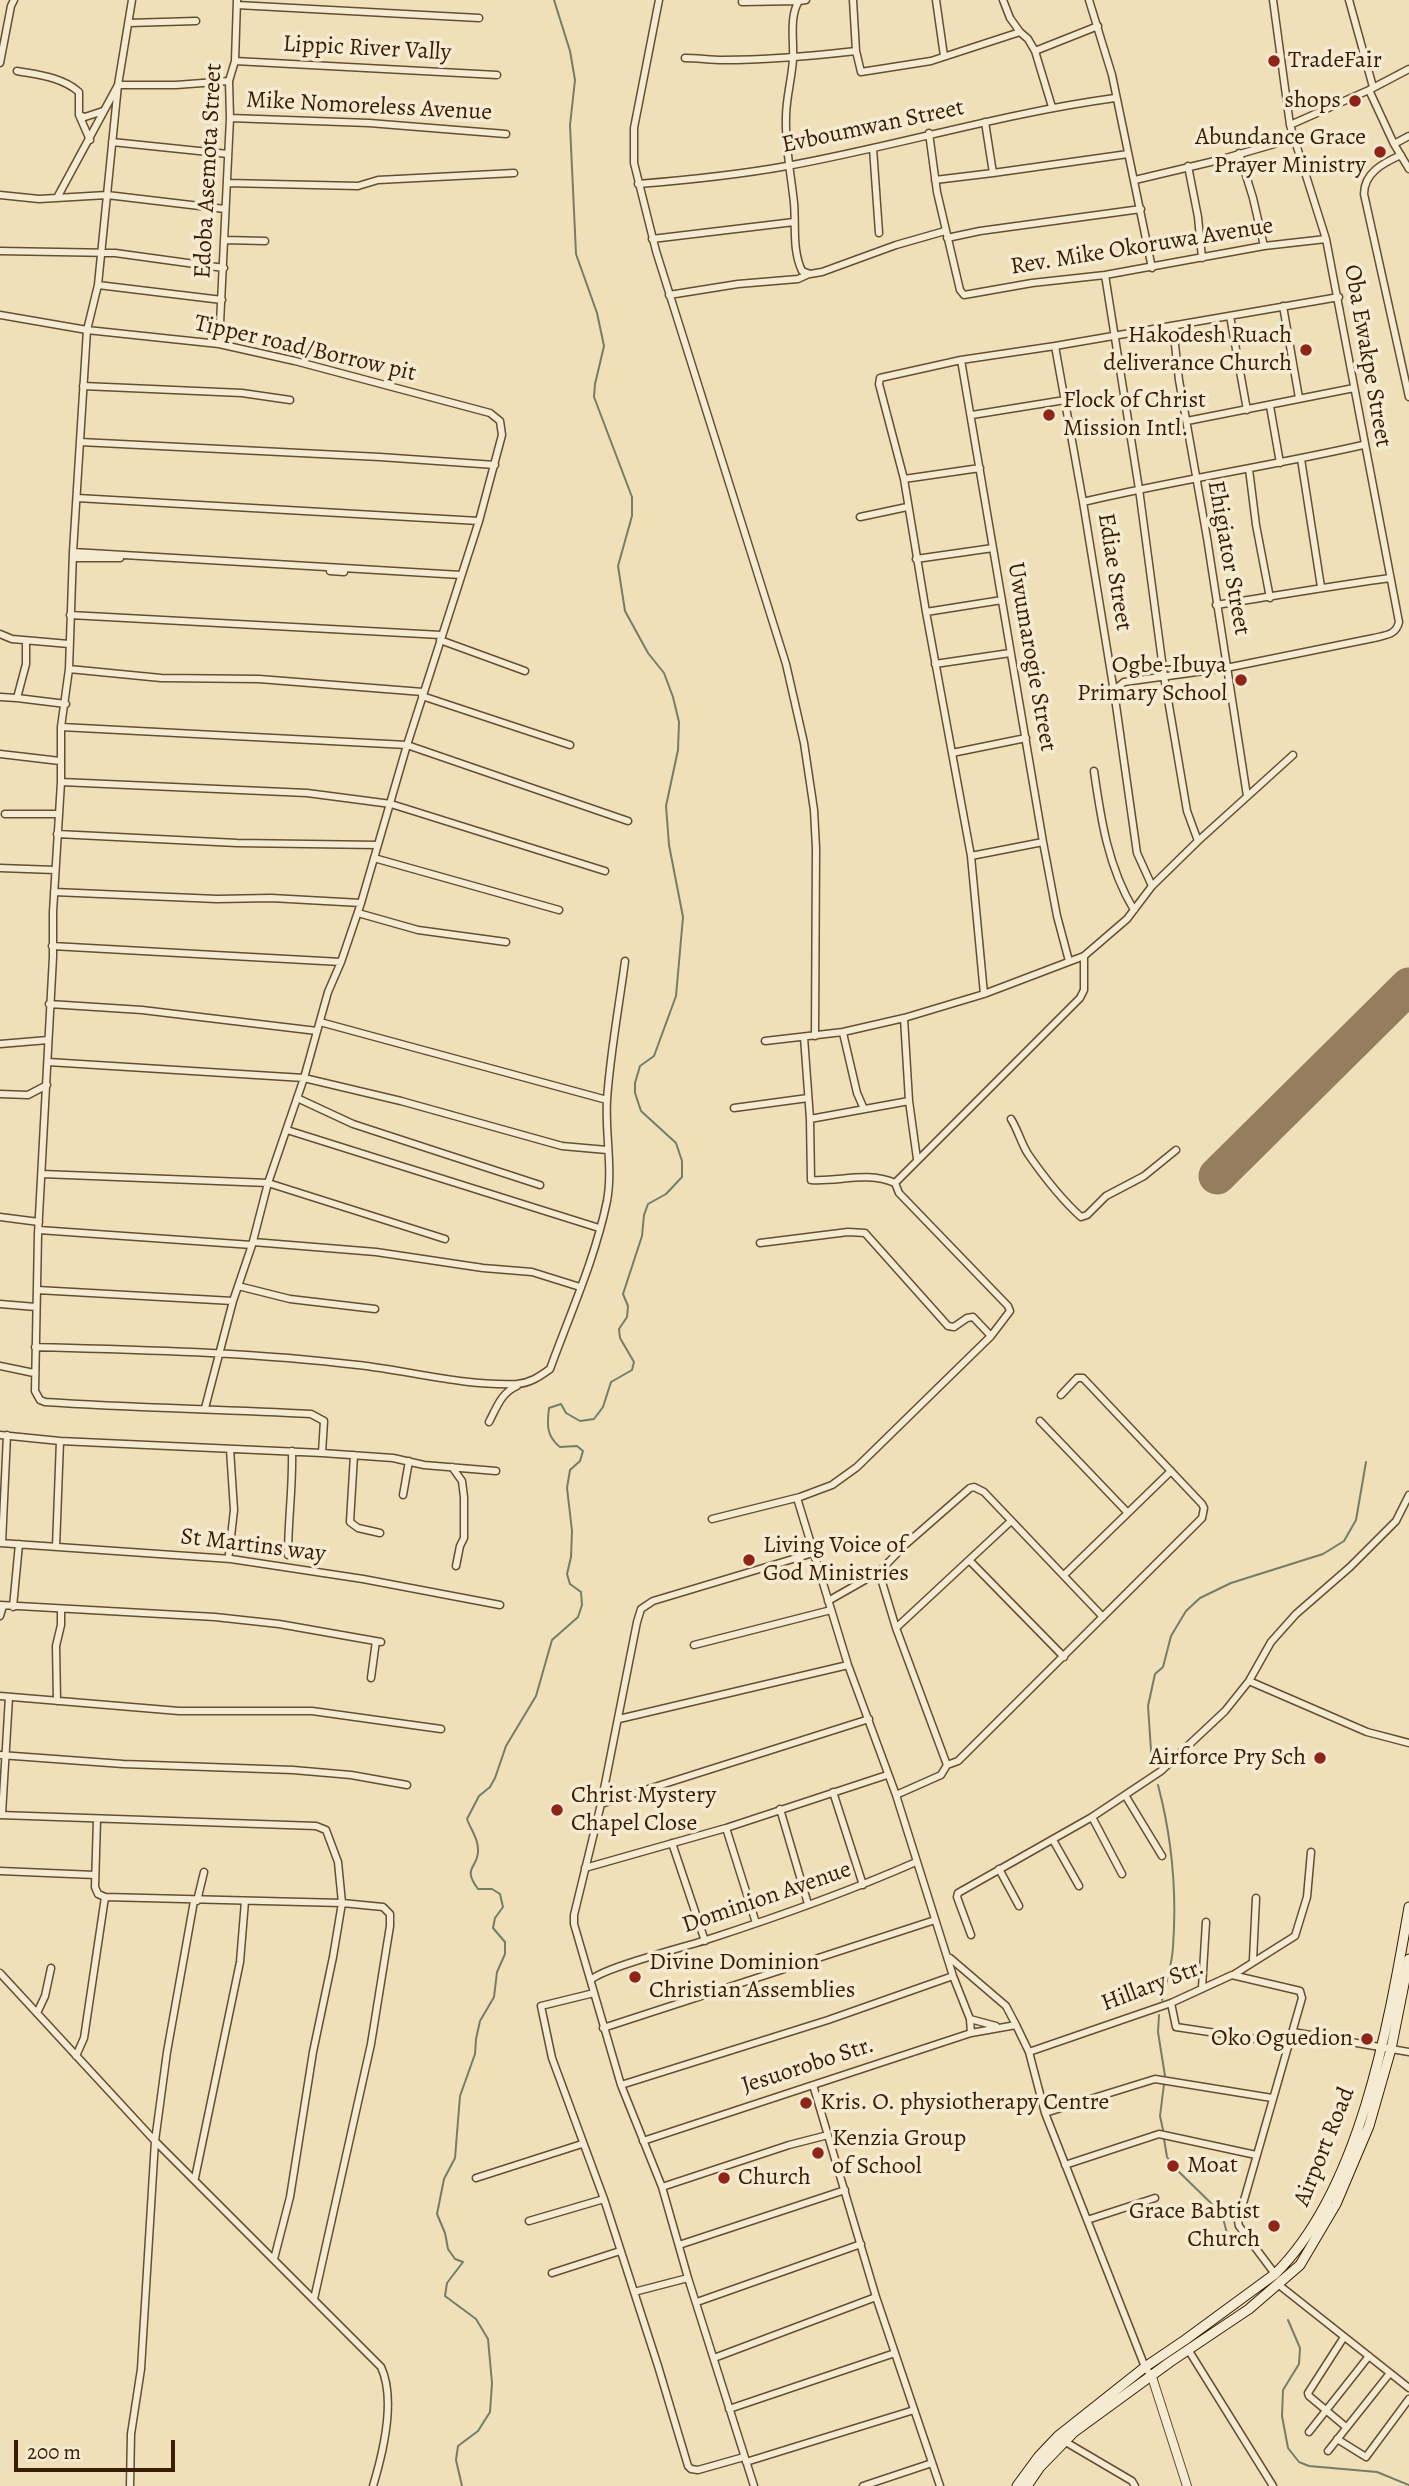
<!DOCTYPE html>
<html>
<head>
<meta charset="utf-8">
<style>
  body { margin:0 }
  #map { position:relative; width:1409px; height:2486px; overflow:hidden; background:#efe0ba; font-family:Alegreya,serif }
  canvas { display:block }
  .scale { position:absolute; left:14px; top:2440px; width:161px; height:32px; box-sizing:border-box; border:4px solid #391d03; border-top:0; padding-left:9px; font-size:21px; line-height:24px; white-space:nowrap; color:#391d03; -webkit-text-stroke:5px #f5ebd2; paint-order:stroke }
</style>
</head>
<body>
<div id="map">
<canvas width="1409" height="2486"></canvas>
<div class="scale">200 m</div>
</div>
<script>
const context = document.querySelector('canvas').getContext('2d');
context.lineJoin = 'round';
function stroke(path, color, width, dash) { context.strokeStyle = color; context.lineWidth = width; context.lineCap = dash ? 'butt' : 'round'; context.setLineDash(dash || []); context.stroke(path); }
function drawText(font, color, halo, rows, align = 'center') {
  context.font = font + ' Alegreya,serif'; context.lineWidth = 7; context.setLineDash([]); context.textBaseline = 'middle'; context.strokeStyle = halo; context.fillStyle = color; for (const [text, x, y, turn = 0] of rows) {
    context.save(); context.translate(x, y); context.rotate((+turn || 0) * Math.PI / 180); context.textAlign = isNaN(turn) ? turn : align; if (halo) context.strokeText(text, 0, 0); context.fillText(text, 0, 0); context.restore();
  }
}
stroke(new Path2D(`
  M1152,1765L1148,1706L1155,1674L1163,1667L1171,1636L1186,1611L1200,1598L1231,1583L1323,1554L1344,1541L1356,1520L1366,1462
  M1158,1785C1172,1838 1177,1892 1173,1947C1172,1965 1166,1983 1162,2000
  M1159,2015L1158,2032L1165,2076
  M1163,2130L1160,2116L1164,2084
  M1164,2139L1167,2157L1176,2169L1216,2208L1224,2222L1228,2237
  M1288,2320L1300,2348L1299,2364L1283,2390L1282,2416L1288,2448L1299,2462L1309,2466L1377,2472L1409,2485
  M462,2486L456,2460L458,2446L478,2431L490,2412L492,2383L488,2339L476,2319L445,2296L447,2283L463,2262L455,2259L448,2249L445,2233L437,2214L444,2179L455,2158L460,2096L475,2054L476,2039L480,2021L494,1997L497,1972L505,1954V1942L493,1928L495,1918L503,1907L500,1894L492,1889H478C462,1867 477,1869 478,1852C479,1840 471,1830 467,1819L479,1796L490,1787L495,1778L506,1746L536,1696L552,1640L578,1617L582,1605L581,1592L570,1584L567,1574L571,1557L572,1531L567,1488L570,1470L580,1461L583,1451L577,1446L560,1447C546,1436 547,1424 549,1408L561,1404L566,1413L580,1421L594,1419L603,1407L611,1382L632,1370L634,1362L620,1338L619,1329L627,1317L628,1306L623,1294L642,1236L644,1215L648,1204L666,1194L682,1177V1161L676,1143L641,1111L635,1093V1083L640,1066L654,1056L676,996L683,917L669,845L666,806L678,750L679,722L673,697L664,673L648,653L625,611L618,566L632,516V497L594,397L595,384L604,346L597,313L576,254L570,125L575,80L570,51L554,0`), '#747e67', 2);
stroke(new Path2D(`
  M1217,1176L1409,986`), '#947e5e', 37);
const minor = new Path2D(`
  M132,0L118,85L98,285L87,330L73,552L69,669L61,727V782L53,912V957L38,1234L35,1391L40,1400L45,1402C134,1408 222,1409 311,1414L324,1421L322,1453
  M659,0L634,128V163L656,251L786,664L804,743L814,810L816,848L815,1036
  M806,0L799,1C789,16 794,41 793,59C792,78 786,98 786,117C785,147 791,174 794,203C796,225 792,250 802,271L810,274L822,272L896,245L945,231
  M853,0L856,51L861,72L931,61L1020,32
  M936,0L944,56
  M1003,0L1010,18L1020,32L1028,39L1035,51L1052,107
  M1089,0L1112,75L1152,268
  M1349,0L1373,87
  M742,2L799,1
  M237,5L479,18
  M129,23L196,21
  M1035,51L1098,26
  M685,58C698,58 710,60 723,60C768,60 812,56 856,51
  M235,61L497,75
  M0,63L11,6L14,0
  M17,71C39,75 62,77 79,92V115L90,140
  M1369,90L1394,144L1409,169
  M79,115L85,117L103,111
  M230,118L369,123L506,134
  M985,122L993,173L1128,154
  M1290,125L1369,90L1409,69
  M929,133L937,192L960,290L964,295L1032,283L1105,275L1264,246L1326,239
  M112,142L228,154
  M1394,144L1409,136
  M873,148L879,233
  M1239,153L1253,198L1264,246
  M1401,155C1383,163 1364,173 1364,194L1409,397
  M1188,166L1198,217L1202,258
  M935,180L993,173
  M1135,180L1219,160L1295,138
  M227,183L358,186L378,180L514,173
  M638,184C688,180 737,175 787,166C897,146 1004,113 1115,98
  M0,195L39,199L107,195L225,209
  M58,196L118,85H176L229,81
  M947,238L980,231L1141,209
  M652,239L794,222
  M225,240L265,241
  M0,251L115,253L224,268
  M1105,275L1139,489L1164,676L1187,811L1198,841
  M98,285L222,300
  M669,295L738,284L798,279L809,274
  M1283,306L1299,398
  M0,315L87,330L219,344L295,361L490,413L500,421L502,435L479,521L407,745L361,903L341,962L328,992L304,1078L268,1183L252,1245L233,1301L205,1408
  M1230,316L1247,410
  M1173,327L1179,380L1207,538L1247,796
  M219,344L230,118L229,81L235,61L237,0
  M1055,346L1083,502L1115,698L1137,853L1152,886
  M961,360L1043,842L1057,916L1069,961
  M83,386L242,393L290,400
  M1270,406L1280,463
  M972,415L1065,400
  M1187,421L1354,388
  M80,442L380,457L495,465
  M1301,459L1321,587
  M1249,469L1256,525L1270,598
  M904,479L980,468
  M77,498L479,521
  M1083,502C1176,480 1271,466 1363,445
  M860,517L907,507
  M73,552L461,575
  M73,558H120
  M916,559L993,548
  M330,571L344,572
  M1216,605C1274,596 1332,586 1390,578
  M926,612L1002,600
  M70,615L441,635
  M0,634L12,639L69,644
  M440,640L525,671
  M935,664L1010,653
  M69,669L161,678L259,679L423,692
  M1114,690L1124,682L1226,668L1374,638C1386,635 1396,635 1399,622L1326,239L1290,125L1273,0
  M422,696L570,745
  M0,697L17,698L26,664V641
  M17,698L66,704
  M61,727L407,745L628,821
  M952,753L1026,738
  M0,754L60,761
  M1094,771C1101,820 1108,867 1134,910
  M61,782L307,793L391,804L605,871
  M5,814H59
  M57,834L237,843L378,845
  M971,856L1043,842
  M374,858L559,910
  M0,868L55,870
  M54,892L217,899L271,898L361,903
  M358,913L418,930L506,942
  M52,946L341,962
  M984,994L971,856L926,612L904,479L879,384L880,378L961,360L1055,346L1339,297
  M49,1004L142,1010L317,1031
  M904,1018L909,1101L917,1159
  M320,1022L607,1100
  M843,1033L857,1093L864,1109
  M765,1041L843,1032L904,1018L984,994L1084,956L1127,919L1152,886L1198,841L1293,755
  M0,1044L48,1040
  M48,1062L304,1078L401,1101L562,1146L607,1150
  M0,1094L28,1095L47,1085
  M297,1098L353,1124L540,1185
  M734,1108L808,1098
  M810,1119L909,1101
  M1011,1119C1018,1130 1021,1143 1028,1154C1044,1177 1060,1198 1081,1217L1087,1215L1106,1196L1144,1176L1176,1150
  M287,1130L599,1228
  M42,1174L268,1183L445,1239
  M895,1183L1080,998L1084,990V956
  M0,1217L39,1222
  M39,1230L252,1245
  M253,1242L376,1252L483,1268L532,1272L580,1287
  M760,1243L848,1232L865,1233L948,1326L954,1327L967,1318L973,1317L991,1336
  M238,1286L290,1299L375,1309
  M37,1290L233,1301
  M0,1304L36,1307
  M35,1347C143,1350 251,1352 358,1365C411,1371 463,1386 517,1384C530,1383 539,1377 550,1369C570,1314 595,1259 607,1201C613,1168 605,1134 607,1100C610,1054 619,1007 625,961
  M0,1366L34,1373
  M1040,1421L1127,1512
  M489,1422C497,1407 501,1393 517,1386
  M0,1435L60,1441L322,1453L393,1458L424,1465L496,1471
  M354,1455L350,1522L358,1528L380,1533
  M452,1467L462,1481L464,1497V1538L460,1546L456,1566
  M403,1495L409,1461
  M797,1498L848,1665L896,1795L953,1976L970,2019L971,2033
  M712,1519L800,1497L832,1485L857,1467L991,1336L1010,1311L1008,1306L899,1193L895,1183C866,1171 840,1182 811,1180L810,1119L804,1037
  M0,1543L231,1559L363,1579L500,1605
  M2,1543L7,1435
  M56,1547L60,1441
  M229,1554L234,1510L230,1449
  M288,1555C288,1520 293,1486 292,1451
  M970,1561L1064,1657
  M879,1572L896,1628
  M1064,1575L1171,1471
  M828,1601L879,1572L906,1544L970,1488L974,1487L984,1492L1103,1617
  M0,1605L215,1617L279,1624L381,1642
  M13,1607L19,1544
  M0,1616L3,1606
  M694,1645L831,1610
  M371,1678L376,1641
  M1249,1681L1367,1732L1409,1743
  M0,1696L179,1711H312L441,1729
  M57,1701L56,1646L61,1625V1609
  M619,1719L848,1665
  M0,1755L123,1764L293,1770L351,1775L407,1785
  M947,1765L896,1628L1011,1521
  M833,1792L863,1885
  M896,1795L941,1775L947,1765L958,1761L1202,1518L1204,1508L1202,1504L1083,1378H1077L1061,1395
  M1125,1795L1162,1856
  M601,1804L869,1719
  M780,1809L808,1904
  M2,1814L9,1697
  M0,1815L316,1826L326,1830L338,1862L342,1903L333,1957L313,2052L290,2197L274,2259
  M1092,1817L1122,1874
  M97,1819L95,1887L98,1894L105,1897L342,1903L383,1907L390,1914V1926L371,2044L314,2299
  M726,1828L756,1923
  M1053,1840L1079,1886
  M672,1843L705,1941
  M585,1868L726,1828L887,1775
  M999,1869L1019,1906
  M0,1871L95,1875
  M197,1901L204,1872
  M971,1935L957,1897L958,1893L1092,1817L1161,1771L1225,1711L1249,1681L1271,1642L1296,1614L1350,1567L1396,1521L1409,1495
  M950,1958L1006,2006L1016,2025L1029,2052L1045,2113L1145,2367L1152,2377
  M1253,1960L1256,1898
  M0,1973L155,2141L381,2367C396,2399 383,2453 373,2486
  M1233,1975L1295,1936L1307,1897L1311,1852
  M591,1980C602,1968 685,1947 706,1940C777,1917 848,1892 916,1862
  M1202,1988L1206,1922
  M594,1993L541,2006L552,2058L604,2199L658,2366L688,2466L691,2469L698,2470L744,2457
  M1171,2003L1176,2027L1289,2044
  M37,2013L45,1996L51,1968
  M970,2019L996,2026
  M603,2028L935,1920
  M1293,2032L1409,2052
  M1029,2052L1171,2003L1232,1975L1300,1991L1302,1998L1238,2221L1239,2226L1275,2274
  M76,2056L84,2038L105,1897
  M621,2085L828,2020L953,1976
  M813,2085L876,2297L940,2486
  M1045,2113L1155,2079L1272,2098
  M643,2141L971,2033L1016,2025
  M1065,2165L1159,2134L1256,2155
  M195,2178L240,1962L245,1901
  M476,2178L582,2144
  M662,2187L789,2145L828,2135
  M1087,2220L1155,2198
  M529,2221L604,2199
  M679,2245L845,2190
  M552,2273L620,2251
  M1279,2285L1409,2388
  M634,2292L688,2278
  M697,2302L861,2244
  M1344,2337L1308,2393L1309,2396L1346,2427
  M1189,2351L1273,2486
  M714,2358L876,2297
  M729,2409L895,2353
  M1309,2432L1369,2356
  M1337,2439L1366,2457L1409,2399
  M1064,2441L1132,2481L1135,2486
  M1328,2451L1390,2373
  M746,2462L914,2410
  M130,2486L131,2434L141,2369L155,2141L167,2052L194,1901
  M754,2486L688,2278L662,2187L621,2085L574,1924V1915L601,1804L637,1622L641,1609L653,1601L813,1553
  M863,2486L932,2463`);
const tertiary = new Path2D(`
  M1152,2377L1187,2486`);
const secondary = new Path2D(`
  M1017,2486L1039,2456L1058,2436L1145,2367L1185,2340L1275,2274C1361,2189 1389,2022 1409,1907
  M1027,2486L1040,2467L1074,2432L1170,2362L1249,2309L1300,2265L1336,2204L1369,2126L1391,2049L1409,1959`);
stroke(minor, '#664e31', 9);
stroke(tertiary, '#664e31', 10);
stroke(secondary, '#391d03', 11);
stroke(minor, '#f5ebd2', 6);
stroke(tertiary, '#f5ebd2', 8);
stroke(secondary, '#f5ebd2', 9);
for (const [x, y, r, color] of [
  [1274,61,7,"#8f2418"],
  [1355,101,7,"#8f2418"],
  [1380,152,7,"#8f2418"],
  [1306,350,7,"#8f2418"],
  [1049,415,7,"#8f2418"],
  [1241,680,7,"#8f2418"],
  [749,1560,7,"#8f2418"],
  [1320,1758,7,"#8f2418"],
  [557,1810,7,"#8f2418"],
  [635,1977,7,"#8f2418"],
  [1367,2039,7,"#8f2418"],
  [806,2103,7,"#8f2418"],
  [818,2153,7,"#8f2418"],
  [1173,2166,7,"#8f2418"],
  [724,2178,7,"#8f2418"],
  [1274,2226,7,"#8f2418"]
]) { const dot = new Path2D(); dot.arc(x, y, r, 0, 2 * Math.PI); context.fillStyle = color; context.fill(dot); stroke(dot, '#f5ebd2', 2.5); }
drawText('24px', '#391d03', '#f5ebd2', [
  ["Lippic River Vally",367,49,3],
  ["Mike Nomoreless Avenue",369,107,3],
  ["Evboumwan Street",873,127,-12],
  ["Edoba Asemota Street",209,171,-87],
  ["Rev. Mike Okoruwa Avenue",1142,247,-9],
  ["Tipper road/Borrow pit",305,349,13],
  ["Oba Ewakpe Street",1367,356,80],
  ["Ehigiator Street",1228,558,80],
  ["Ediae Street",1114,572,81],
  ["Uwumarogie Street",1031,657,80],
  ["St Martins way",253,1546,7],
  ["Dominion Avenue",767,1898,-19],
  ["Hillary Str.",1153,1986,-21],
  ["Jesuorobo Str.",808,2066,-18],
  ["Airport Road",1325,2147,-68]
]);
drawText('24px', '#391d03', '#f5ebd2', [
  ["TradeFair",1288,61],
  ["shops",1341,101,"right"],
  ["Abundance Grace",1366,138,"right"],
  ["Prayer Ministry",1366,166,"right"],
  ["Hakodesh Ruach",1292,336,"right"],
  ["deliverance Church",1292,364,"right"],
  ["Flock of Christ",1063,401],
  ["Mission Intl.",1063,429],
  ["Ogbe-Ibuya",1227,666,"right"],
  ["Primary School",1227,694,"right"],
  ["Living Voice of",763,1546],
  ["God Ministries",763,1574],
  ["Airforce Pry Sch",1306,1758,"right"],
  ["Christ Mystery",571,1796],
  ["Chapel Close",571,1824],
  ["Divine Dominion",649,1963],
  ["Christian Assemblies",649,1991],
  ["Oko Oguedion",1353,2039,"right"],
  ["Kris. O. physiotherapy Centre",820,2103],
  ["Kenzia Group",832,2139],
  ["of School",832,2167],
  ["Moat",1187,2166],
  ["Church",738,2178],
  ["Grace Babtist",1260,2212,"right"],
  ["Church",1260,2240,"right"]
], 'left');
</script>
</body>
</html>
